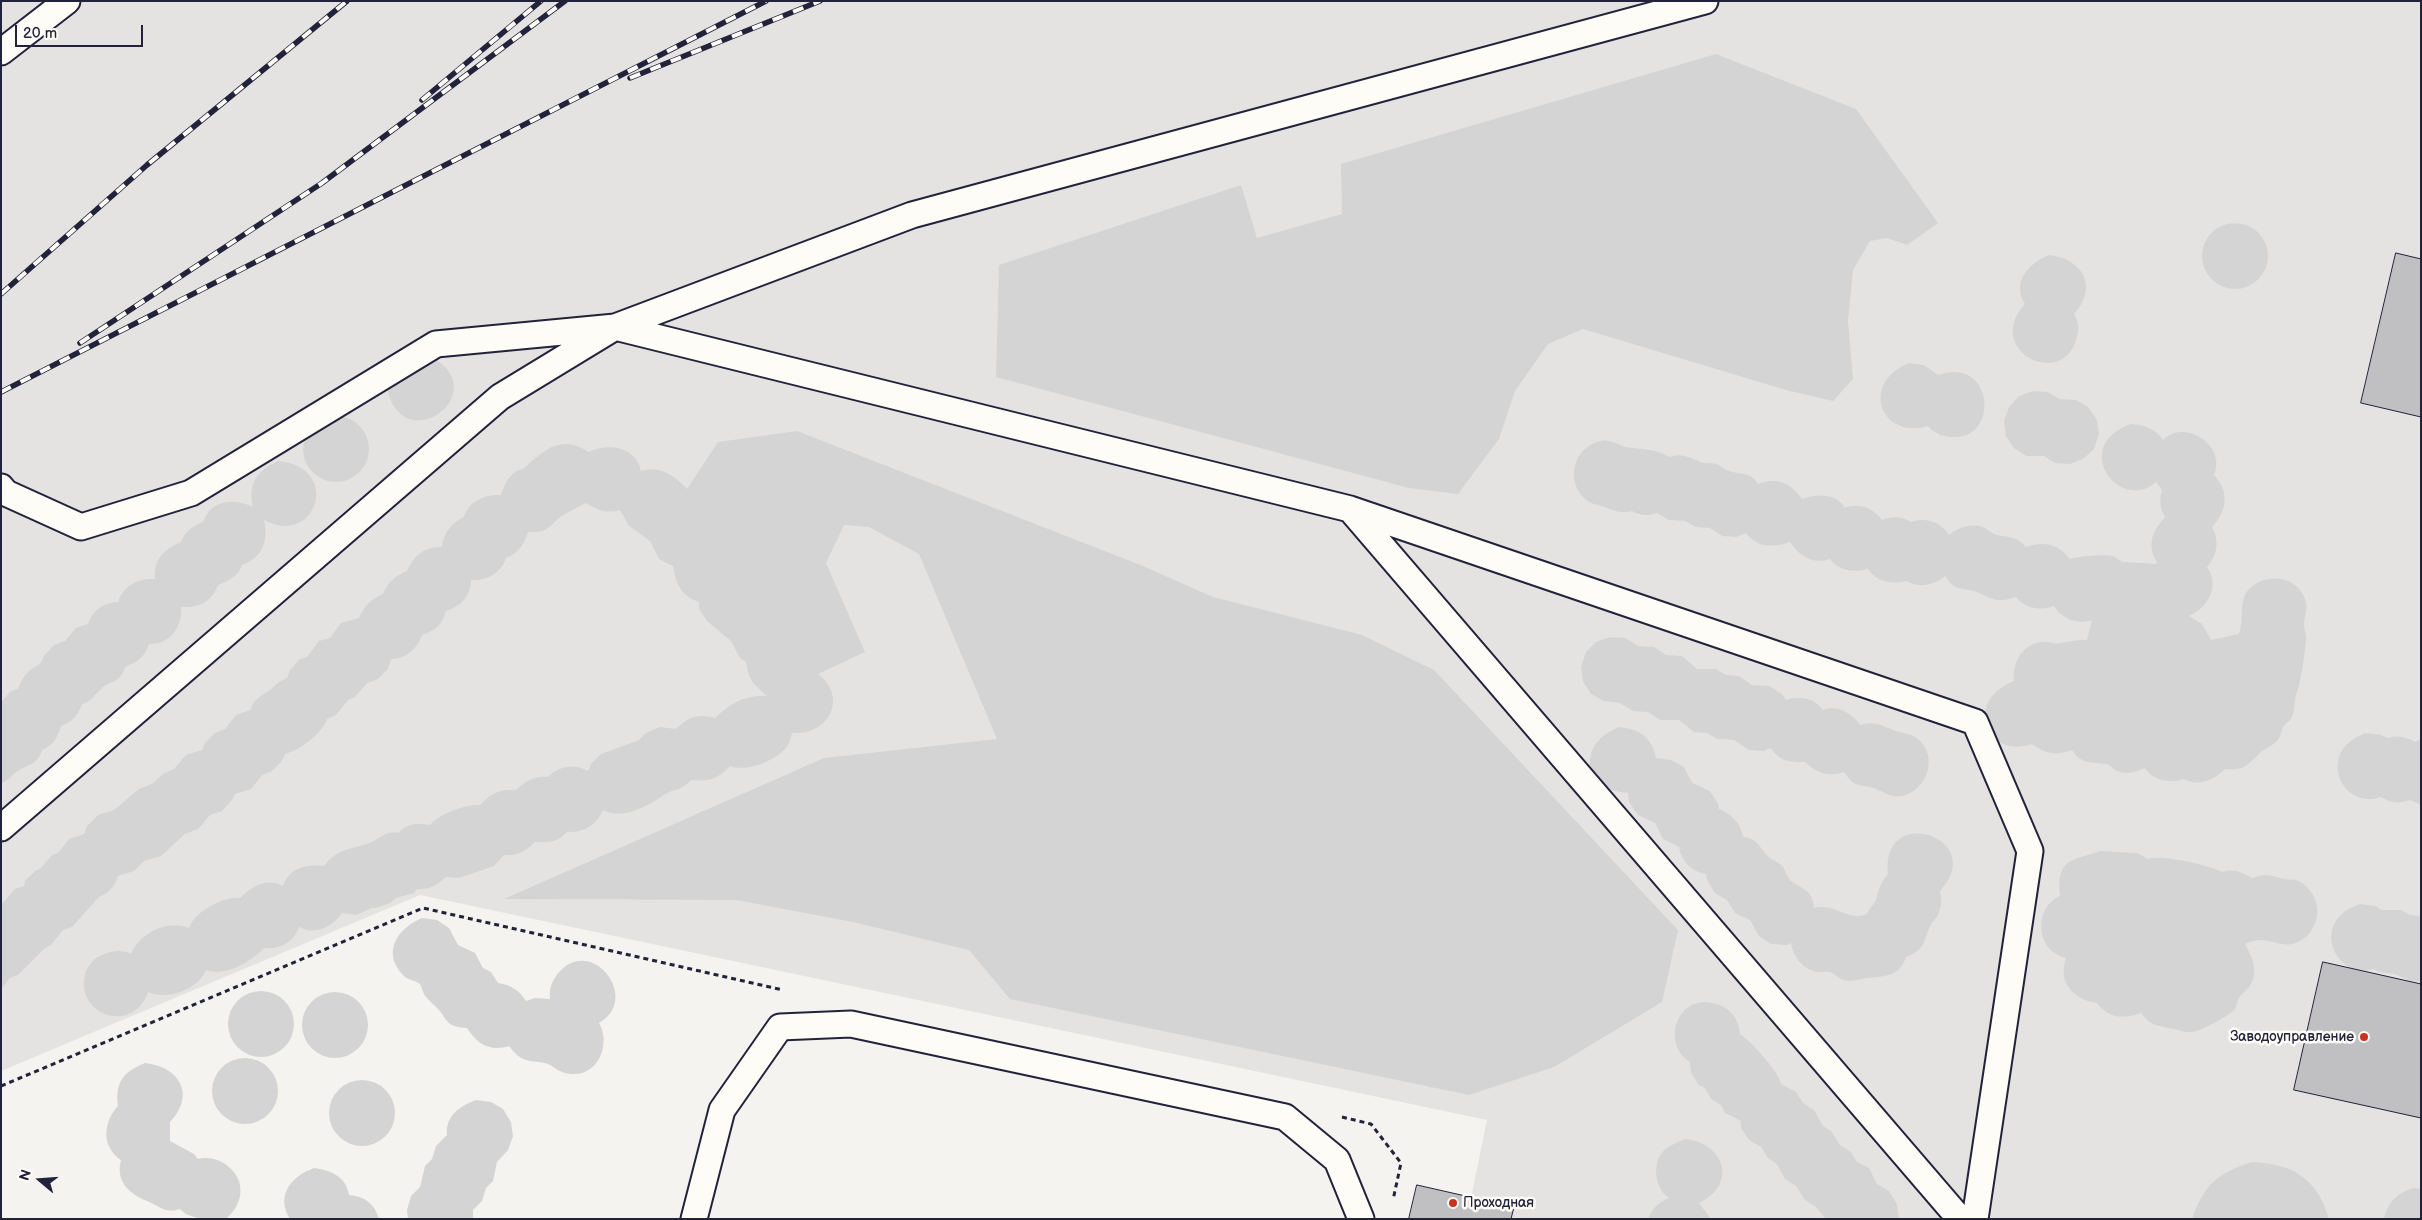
<!DOCTYPE html>
<html>
<head>
<meta charset="utf-8">
<style>
  body { margin:0 }
  #map { position:relative; width:2422px; height:1220px; overflow:hidden; background:#f4f3ef; font-family:"Balsamiq Sans",sans-serif }
  canvas { display:block }
  .frame { position:absolute; inset:0; border:2px solid #22223b; pointer-events:none }
  .north { position:absolute; left:15px; top:1155px; width:50px; height:50px; -webkit-text-stroke:4px #fdfcf7; paint-order:stroke; rotate:288deg; font-size:14px; font-weight:700; line-height:20px; text-align:center; color:#22223b }
  .north::after { content:''; display:block; margin:auto; width:18px; height:22px; background:#22223b; clip-path:polygon(50% 0,100% 100%,50% 72%,0 100%) }
  .scale { position:absolute; left:15px; top:25px; width:128px; height:22px; box-sizing:border-box; border:2px solid #22223b; border-top:0; padding-left:6px; font-size:15px; line-height:18px; white-space:nowrap; color:#22223b; -webkit-text-stroke:4px #fdfcf7; paint-order:stroke }
</style>
</head>
<body>
<div id="map">
<canvas width="2422" height="1220"></canvas>
<div class="frame"></div>
<div class="north">N</div>
<div class="scale">20 m</div>
</div>
<script>
const context = document.querySelector('canvas').getContext('2d');
context.lineJoin = 'round';
function fillPath(path, color) { context.fillStyle = color; context.fill(path, 'evenodd'); }
function stroke(path, color, width, dash) { context.strokeStyle = color; context.lineWidth = width; context.lineCap = dash ? 'butt' : 'round'; context.setLineDash(dash || []); context.stroke(path); }
function drawText(font, color, halo, rows, align = 'center') {
  context.font = font + ' "Balsamiq Sans",sans-serif'; context.lineWidth = 5; context.setLineDash([]); context.textBaseline = 'middle'; context.strokeStyle = halo; context.fillStyle = color; for (const [text, x, y, turn = 0] of rows) {
    context.save(); context.translate(x, y); context.rotate((+turn || 0) * Math.PI / 180); context.textAlign = isNaN(turn) ? turn : align; if (halo) context.strokeText(text, 0, 0); context.fillText(text, 0, 0); context.restore();
  }
}
fillPath(new Path2D(`
  M1,1H2421V1219H1511L1514,1208L1471,1198L1487,1120L420,895L1,1071Z`), '#e4e3e2');
fillPath(new Path2D(`
  M1716,54L1856,109L1938,223L1907,245L1887,238L1870,241L1853,270L1848,321L1853,379L1833,401L1786,390L1583,329L1548,344L1515,391L1499,439L1458,494L1409,488L996,377L999,265L1241,185L1257,238L1342,214L1341,164Z
  M2202 256a33 33 0 1 1 66 0a33 33 0 1 1-66 0Z
  M2049,255C2083,259 2099,287 2074,314C2080,324 2079,333 2075,343C2058,388 1984,349 2025,304C2011,282 2029,263 2049,255Z
  M432,357C497,395 398,462 387,385Z
  M1909,363L1924,365L1938,375C1995,355 2000,442 1951,437C1942,436 1933,433 1928,426C1881,440 1859,383 1909,363Z
  M2033,391L2048,392L2059,399L2076,400L2088,407L2097,420L2099,434L2094,449L2083,459L2070,464L2055,463L2044,456H2026L2014,448L2006,436L2004,421L2009,407L2019,396Z
  M303 449a33 33 0 1 1 66 0a33 33 0 1 1-66 0Z
  M2131,424C2144,425 2155,428 2163,440C2185,418 2227,446 2214,475C2230,492 2227,511 2212,527C2220,541 2217,556 2207,567C2221,587 2207,608 2189,616L2202,624L2211,640L2239,634C2244,620 2239,605 2246,593C2261,572 2296,574 2305,599C2309,609 2304,616 2304,625C2304,630 2307,635 2306,640C2304,659 2302,677 2296,695C2294,702 2295,710 2292,717C2290,721 2286,723 2284,726C2281,730 2281,736 2278,740C2273,746 2265,748 2260,753C2247,765 2245,771 2225,769C2214,780 2198,787 2184,779C2170,784 2154,781 2145,768C2136,772 2127,775 2117,771C2114,770 2110,765 2107,764C2093,762 2081,765 2072,750C2056,756 2045,754 2032,744C1988,760 1961,702 2014,681C2012,663 2022,644 2042,642C2048,641 2055,645 2061,643C2069,642 2079,639 2087,640L2092,620C2078,625 2062,619 2054,606C2041,611 2025,609 2016,597C1998,603 1995,600 1979,593C1964,586 1956,594 1945,576C1934,586 1918,588 1906,581C1891,585 1876,581 1868,569C1854,573 1839,571 1830,559C1813,565 1799,556 1790,542C1774,548 1757,548 1746,533L1736,537L1722,536L1710,528L1696,527L1685,521L1669,520L1657,513C1649,516 1639,516 1632,511C1623,514 1615,511 1607,508C1598,504 1590,505 1583,497C1565,478 1575,446 1601,441C1611,439 1618,445 1626,447C1642,450 1655,448 1669,457C1682,453 1689,457 1700,462C1705,464 1711,462 1716,464C1720,465 1723,468 1726,470C1738,475 1751,471 1758,484C1777,477 1791,483 1802,499C1816,494 1836,492 1845,508C1858,502 1874,508 1882,520C1892,516 1902,516 1911,522C1926,517 1941,522 1949,535C1958,527 1972,523 1983,527C1988,529 1992,534 1997,535C2008,537 2018,537 2026,547C2043,541 2058,543 2070,559C2078,556 2104,554 2113,556C2116,557 2120,561 2123,562C2133,562 2144,563 2155,564L2157,562C2146,545 2153,530 2165,517C2160,509 2159,499 2162,490L2156,482C2120,514 2069,446 2131,424Z
  M797,431L1143,566L1213,597L1362,635L1434,670L1678,930L1662,1002L1554,1067L1469,1095L1010,999L969,950L853,922L736,900L504,899L824,758L997,739L919,554L869,527L844,525L826,563L865,652L818,674C848,696 830,736 792,733C791,737 790,742 788,745C779,760 746,773 730,766C718,779 709,782 691,780C679,793 674,788 664,795C647,806 623,821 603,810C597,825 583,833 567,832C558,842 548,843 535,842C526,851 518,856 504,855L494,866L459,878L446,877C438,885 429,890 417,889L414,893L396,898L390,903L376,908H372L356,915L342,913C332,927 315,936 299,927C294,942 280,950 264,948C251,962 225,977 206,970C199,989 167,1001 148,992C133,1036 72,1015 86,971C89,965 95,957 102,955C111,951 122,949 131,954C139,934 167,919 189,928C194,912 224,896 240,898C251,887 267,877 283,886C289,868 306,864 324,866C337,848 354,849 372,842C382,837 386,831 398,833C407,823 418,823 430,825C439,814 466,804 480,805C492,793 500,789 516,790C526,781 534,776 548,777C559,766 574,763 588,771L591,764L601,754L639,740L646,733L660,727L676,729C687,717 699,713 715,718C729,704 747,694 767,696C754,684 749,682 746,662L740,658L731,641L707,621L699,609V602C681,596 676,584 673,566L659,559L650,541L629,526L620,510C607,514 597,510 586,503C579,507 572,510 565,514C549,523 553,533 528,532C524,544 519,553 506,558C501,573 487,581 471,580C471,596 461,606 446,611C442,625 435,631 422,635C417,649 406,659 391,659L388,669L378,679L367,683L355,697L348,700L336,715L327,719C321,735 301,749 285,754L282,761L272,771L262,775L251,789L235,794L232,800L222,811L210,815L198,829L185,834L161,856L144,861L134,871L118,876C115,886 109,893 99,897L72,927L63,930L51,945L45,948L18,975L10,978L1,989V905L15,889L24,886L25,881L35,871L40,869L52,855L58,853L69,839L84,834L87,826L98,815L114,810L139,789L152,784L163,774L174,769L186,755L202,750L205,743L215,733L225,729L236,715L250,710C254,699 261,696 270,690C276,685 279,681 287,678L290,670L300,659L307,657L319,641L330,638L341,623L359,618C364,606 371,599 383,594C388,582 395,576 407,571C413,556 425,546 442,547C443,534 452,522 464,517C469,501 485,494 501,495C504,486 507,478 515,472C518,470 522,470 525,467C547,448 561,435 589,452C608,442 637,447 641,471C660,465 675,476 687,489L718,442Z
  M279,461C343,468 316,548 264,520C269,541 262,558 242,565C238,577 228,581 218,585C212,602 198,608 181,607C183,626 170,645 149,644C145,657 137,662 125,667C119,685 110,680 101,689C94,695 92,701 82,704C78,715 72,722 61,726C58,737 53,746 42,750C37,765 29,764 18,771C11,775 9,781 1,783V702L11,691L18,689C22,677 28,670 40,664L44,656L54,645L65,641L76,628L88,624C92,611 104,602 118,602C124,585 138,578 155,579C153,560 164,549 181,542C185,531 193,526 203,522C211,499 235,498 253,507C247,484 258,469 279,461Z
  M1610,637L1625,638L1638,646L1654,647L1666,655L1682,656L1697,669H1716L1726,675L1739,676L1752,685L1769,686L1782,694L1786,700C1799,695 1815,698 1823,710C1838,704 1853,714 1860,725C1876,721 1879,725 1893,730C1902,734 1910,732 1918,739C1939,756 1927,791 1902,796C1892,798 1885,793 1876,789C1861,783 1856,790 1844,772C1832,776 1821,775 1811,767C1808,765 1807,763 1805,762C1790,762 1780,762 1771,748L1763,751L1749,750L1734,740L1717,739L1707,733L1694,732L1679,720H1660L1648,712L1633,711L1620,703L1604,701L1591,694L1583,681L1581,667L1586,652L1596,642Z
  M1619,727C1639,729 1652,737 1656,758L1671,760L1684,767L1692,783L1710,791L1718,804L1719,809C1731,814 1741,823 1743,837C1758,838 1760,849 1770,858C1774,861 1779,862 1783,867C1785,870 1788,878 1790,880C1802,890 1813,889 1814,908C1835,902 1846,922 1867,914C1869,908 1874,905 1876,900C1879,889 1880,883 1888,874C1880,802 1990,838 1940,891C1942,901 1942,909 1936,918C1935,920 1932,921 1931,924C1923,940 1927,949 1906,957C1900,976 1886,976 1869,978C1860,978 1853,983 1843,980C1838,978 1834,973 1830,972C1825,971 1819,973 1814,971C1801,968 1793,955 1791,943L1787,945L1771,944L1759,936L1750,920L1735,913L1727,900L1715,893L1707,880L1706,874C1692,872 1681,861 1679,847L1663,839L1655,823L1638,815L1629,802L1628,793C1582,790 1576,744 1619,727Z
  M2366,733L2381,735L2388,738C2397,735 2406,737 2415,742L2421,739V805L2410,800C2399,804 2390,803 2381,797C2342,811 2314,751 2366,733Z
  M2100,851L2137,853L2148,859C2161,854 2209,865 2222,872C2233,868 2242,872 2252,878C2268,872 2270,876 2285,879C2288,880 2293,879 2296,880C2312,886 2321,905 2316,921C2313,928 2310,935 2303,939C2282,954 2269,932 2245,944C2252,957 2260,972 2249,987C2246,991 2241,994 2239,998C2237,1001 2237,1005 2235,1009C2229,1016 2201,1031 2192,1032C2185,1033 2179,1030 2174,1029C2159,1026 2150,1026 2141,1013C2124,1019 2109,1019 2097,1003C2074,1000 2057,982 2066,958C2036,952 2032,908 2060,896C2056,857 2073,861 2100,851Z
  M2360,904L2375,906L2382,910H2401L2410,915L2421,916V981C2411,982 2406,979 2397,975C2389,972 2381,974 2373,969C2340,982 2305,923 2360,904Z
  M422,918L437,920L449,928L458,945L475,953L483,968L491,972L498,983C511,985 519,990 526,1001L535,998L550,999C549,988 552,980 560,971C594,936 641,1000 599,1023C611,1043 599,1075 573,1074C558,1074 554,1065 545,1063C527,1060 522,1063 509,1046C490,1052 477,1044 467,1028C443,1027 448,1017 434,1005C430,1001 427,999 424,994C423,992 421,985 420,984C415,980 407,980 403,975C381,952 398,928 422,918Z
  M228 1024a33 33 0 1 1 66 0a33 33 0 1 1-66 0Z
  M302 1025a33 33 0 1 1 66 0a33 33 0 1 1-66 0Z
  M1703,1002C1724,1003 1738,1012 1740,1034C1750,1040 1780,1073 1781,1084L1796,1092L1803,1103L1814,1110L1823,1126L1831,1131L1840,1145L1851,1152L1857,1162L1869,1168L1877,1184L1889,1191L1897,1204L1899,1219H1826L1816,1207L1805,1200L1796,1186L1785,1179L1777,1164L1768,1158L1761,1147L1749,1140L1741,1128V1121L1725,1113L1721,1105L1711,1099L1705,1088L1699,1085L1691,1073L1690,1062C1670,1050 1670,1021 1688,1007C1692,1004 1698,1003 1703,1002Z
  M212 1091a33 33 0 1 1 66 0a33 33 0 1 1-66 0Z
  M145,1063C180,1067 196,1095 170,1122V1141L194,1154L198,1159C219,1153 245,1173 240,1196C238,1206 233,1212 226,1219C210,1219 189,1220 180,1209C164,1214 160,1206 147,1201C130,1194 115,1182 121,1160C101,1147 103,1122 118,1106C115,1082 123,1072 145,1063Z
  M329 1113a33 33 0 1 1 66 0a33 33 0 1 1-66 0Z
  M476,1100L491,1102L503,1109L511,1122L513,1136L508,1150L497,1162L493,1181L486,1188L482,1201L473,1210V1219H408L407,1210L411,1196L420,1187L425,1166L432,1159L436,1146L447,1135C445,1116 460,1106 476,1100Z
  M1685,1139C1725,1143 1738,1185 1699,1203L1711,1219H1648C1652,1208 1659,1202 1669,1198C1656,1190 1652,1167 1661,1154C1667,1146 1676,1143 1685,1139Z
  M2252,1162C2293,1164 2317,1178 2329,1219H2192C2204,1184 2218,1173 2252,1162Z
  M314,1168C330,1170 346,1176 349,1195C364,1196 375,1204 379,1219H290C275,1195 292,1176 314,1168Z
  M2413,1188L2421,1189V1219H2384C2388,1201 2397,1194 2413,1188Z`), '#d5d4d5');
const building = new Path2D(`
  M2396,253L2421,259V417L2361,403Z
  M2323,962L2421,984V1118L2294,1090Z
  M1417,1185L1514,1207L1511,1219H1409Z`);
fillPath(building, '#c0bfc2');
stroke(building, '#22223b', 1);
const service = new Path2D(`
  M1,52L67,1
  M1,487L6,493L81,527L191,493L436,344L615,327L1350,509L1975,722L2030,851L1975,1219
  M1350,509L1960,1219
  M1,828L500,397L615,327L912,215L1705,1
  M694,1219L722,1110L780,1027L851,1024L1285,1117L1337,1160L1361,1219`);
stroke(service, '#22223b', 29);
stroke(new Path2D(`
  M1,1086L423,908L783,990
  M1342,1117L1371,1124L1401,1163L1393,1200`), '#22223b', 3, [5, 4]);
stroke(service, '#fdfcf7', 25);
const rail = new Path2D(`
  M630,78L820,1
  M422,100L541,1
  M1,294L147,165L347,1
  M80,343L322,183L565,1
  M1,392L766,1`);
stroke(rail, '#22223b', 5.5);
stroke(rail, '#fdfcf7', 4, [11]);
for (const [x, y, r, color] of [
  [2364,1037,5,"#c8321e"],
  [1453,1203,5,"#c8321e"]
]) { const dot = new Path2D(); dot.arc(x, y, r, 0, 2 * Math.PI); context.fillStyle = color; context.fill(dot); stroke(dot, '#fdfcf7', 2); }
drawText('14px', '#22223b', '#fdfcf7', [
  ["Заводоуправление",2354,1037],
  ["Проходная",1463,1203,"left"]
], 'right');
</script>
</body>
</html>
